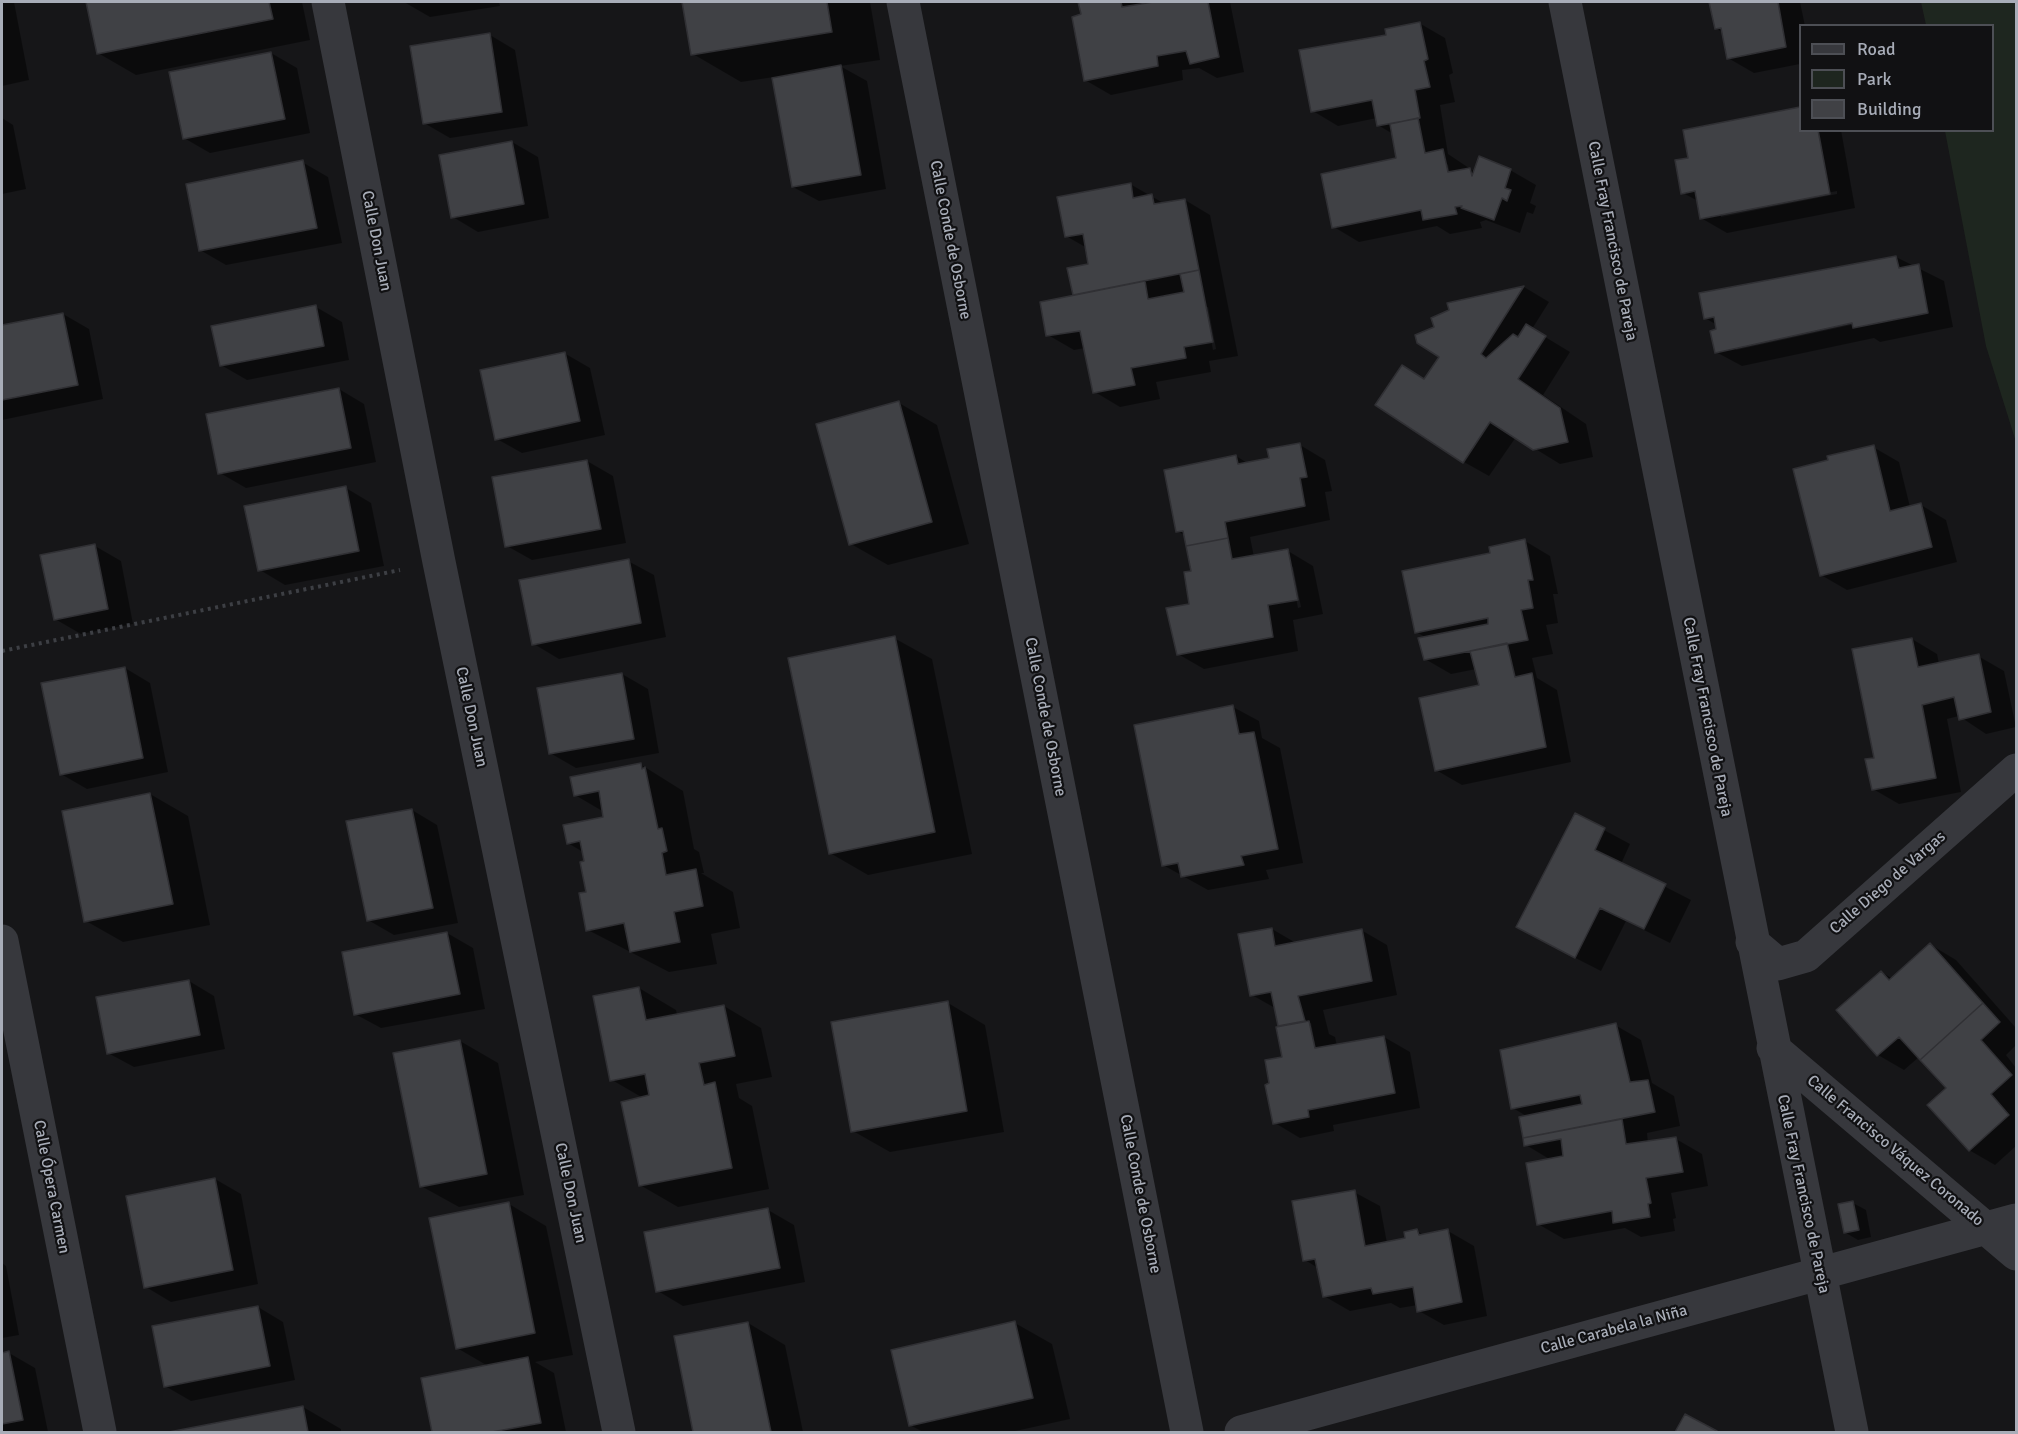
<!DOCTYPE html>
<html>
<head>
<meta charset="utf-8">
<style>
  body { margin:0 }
  #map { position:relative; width:2018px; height:1434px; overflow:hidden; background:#161618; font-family:Signika,sans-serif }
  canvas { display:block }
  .frame { position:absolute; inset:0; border:3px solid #a8adb8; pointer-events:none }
  .legend { position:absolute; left:1799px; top:24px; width:195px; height:108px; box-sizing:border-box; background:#111113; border:2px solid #4d4f55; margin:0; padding:8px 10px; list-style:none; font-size:18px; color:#a8adb8 }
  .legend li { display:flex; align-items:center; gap:12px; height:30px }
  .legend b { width:30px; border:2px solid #4d4f55 }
</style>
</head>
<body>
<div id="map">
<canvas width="2018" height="1434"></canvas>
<div class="frame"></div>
<ul class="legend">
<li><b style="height:8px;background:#37383d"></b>Road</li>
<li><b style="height:16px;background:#1e261f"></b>Park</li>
<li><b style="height:16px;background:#404145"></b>Building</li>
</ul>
</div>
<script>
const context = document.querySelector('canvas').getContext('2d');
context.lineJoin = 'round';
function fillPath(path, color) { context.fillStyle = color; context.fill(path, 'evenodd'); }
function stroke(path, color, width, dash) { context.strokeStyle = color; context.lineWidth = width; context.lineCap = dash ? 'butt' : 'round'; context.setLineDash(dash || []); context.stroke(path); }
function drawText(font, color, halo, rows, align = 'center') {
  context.font = font + ' Signika,sans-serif'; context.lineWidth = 4.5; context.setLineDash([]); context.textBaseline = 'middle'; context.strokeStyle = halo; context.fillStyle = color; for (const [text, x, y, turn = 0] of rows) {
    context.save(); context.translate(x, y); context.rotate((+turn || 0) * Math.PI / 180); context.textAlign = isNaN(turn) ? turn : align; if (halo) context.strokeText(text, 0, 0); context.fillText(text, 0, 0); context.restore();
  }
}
fillPath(new Path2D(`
  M1921,2H2016V442L1986,346L1945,131L1992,130V26L1926,25Z`), '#1e261f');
fillPath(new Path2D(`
  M2,2H14L29,80L2,86Z
  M88,2H302L310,40L136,75L98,53Z
  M404,2H499L500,6L430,17Z
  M684,2H870L880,60L840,66L867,81L886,189L819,201L793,187L774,77L741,82L693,54Z
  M1080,2H1143L1144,5L1161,2H1230L1244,72L1217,78L1199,68L1182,70L1183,80L1111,95L1085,80Z
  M1711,2H1800L1805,26H1800V64L1754,73L1728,58L1723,33L1716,28Z
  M1419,23L1445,38L1453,73L1449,75L1455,102L1440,105L1448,154L1475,172L1510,170L1536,185L1530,203L1536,206L1533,214L1527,212L1520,233L1486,220L1480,222L1482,228L1450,234L1437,226L1359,242L1334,227L1398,159L1393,134L1378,125L1377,118L1338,126L1313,111L1387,36ZM1444,161L1448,165L1451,178L1449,179Z
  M490,35L515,50L528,126L450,138L424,123Z
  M271,53L297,68L310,133L210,153L184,138Z
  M1800,109V130H1841L1855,208L1727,233L1701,218L1698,201L1683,193L1690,159L1684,131ZM1837,191V194L1721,217V214Z
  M2,118L13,125L26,189L2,194Z
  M512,142L538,157L549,218L478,232L453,217Z
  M302,162L328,177L342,243L226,265L200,250Z
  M1130,184L1165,204L1185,200L1210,215L1238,356L1209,361L1211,372L1156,382L1160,399L1120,407L1095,392L1085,348L1074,350L1048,335L1074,296L1069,269L1090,265L1087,248L1066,236ZM1205,307H1208L1216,349L1213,350Z
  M1896,257L1944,281L1953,327L1880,342L1874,338L1742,366L1716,352L1717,325L1705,318ZM1859,320L1860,323L1736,350V346Z
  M1524,287L1549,302L1532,329L1570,352L1543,395L1586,424L1593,457L1560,464L1516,437L1489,476L1464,462L1426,380L1441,357L1435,327L1451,311L1449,304Z
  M316,307L342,322L349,360L247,380L221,365Z
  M63,314L89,329L103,399L2,420V326Z
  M564,353L590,368L605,435L522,453L497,439Z
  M339,389L364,404L376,462L246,488L220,473Z
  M899,403L937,425L969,544L888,565L851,544Z
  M1300,445L1325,460L1332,491L1325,492L1330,520L1250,537L1254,557L1288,551L1313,566L1323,614L1293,620L1298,651L1204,669L1178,654L1191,605L1193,573L1186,536L1177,531L1236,456L1249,464L1271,459ZM1290,567H1293L1301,607L1298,608Z
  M1873,447L1899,462L1910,507L1921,505L1946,520L1957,562L1847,590L1821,575L1830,461Z
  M587,461L613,476L626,543L532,560L507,546Z
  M346,488L371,503L384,566L285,585L260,570Z
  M1525,541L1550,556L1558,594H1553L1558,623L1546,625L1553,654L1532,658L1537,678L1557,690L1571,762L1462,785L1436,770L1480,686L1476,669L1451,674L1425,659L1427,638L1416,632L1492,554Z
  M95,546L121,561L133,624L81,634L55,619Z
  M628,561L654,575L666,637L559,659L534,644Z
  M894,638L932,659L972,854L868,875L830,853Z
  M1912,639L1937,654L1939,664L1978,656L2004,671L2016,727L1986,734L1959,716L1947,719L1961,792L1899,804L1873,789L1875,759Z
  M125,668L150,683L168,772L87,789L61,774Z
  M622,674L648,689L659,753L576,768L550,753Z
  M1233,707L1259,721L1262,738L1280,748L1303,863L1266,870L1269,879L1208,890L1163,865Z
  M640,764L683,791L694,849L699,852L704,873H701L733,892L740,928L711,934L717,964L669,972L588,930L583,852L568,843L605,818L604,812L575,795Z
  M150,794L188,816L210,925L123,942L86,921Z
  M412,810L437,825L458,923L394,935L368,920Z
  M1604,830L1630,844L1621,864L1691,900L1670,943L1626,921L1601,971L1544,942Z
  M1272,929L1296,943L1361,930L1387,945L1397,995L1323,1010L1329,1034L1335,1037L1337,1046L1384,1037L1410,1052L1420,1108L1333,1125L1334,1131L1300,1138L1275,1123L1270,1084L1284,1058L1275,1008L1252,995ZM1308,1023H1311L1317,1055L1315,1056Z
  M447,933L473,948L485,1009L381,1028L355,1014Z
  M1931,945L1956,960L2016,1028V1045L2006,1055L2016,1068V1146L1995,1165L1969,1150L1948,1088L1919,1057L1904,1070L1878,1055L1839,1010L1881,972L1893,979Z
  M189,981L214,996L225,1049L134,1067L108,1053Z
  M639,988L676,1010L677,1015L724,1006L761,1028L772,1077L736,1084L739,1098L752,1106L769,1189L678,1207L640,1185L643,1098L612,1080Z
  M948,1003L985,1025L1004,1132L890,1152L853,1131Z
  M1615,1025L1641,1040L1652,1083L1674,1096L1680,1126L1647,1133L1648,1143L1676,1139L1702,1154L1708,1186L1671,1193L1676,1218L1673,1219L1675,1231L1641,1237L1625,1228L1564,1239L1538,1224L1551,1160L1526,1145L1521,1118L1528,1117L1513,1108Z
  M460,1041L498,1063L524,1195L459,1207L421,1186Z
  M215,1179L241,1194L258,1284L171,1302L146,1287Z
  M1354,1192L1380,1206L1387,1243L1406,1240L1417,1231L1424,1235L1448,1231L1474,1246L1487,1316L1444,1325L1419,1311L1418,1305L1400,1308L1391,1303L1350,1311L1324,1296L1318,1268L1305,1260Z
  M1853,1203L1866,1210L1871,1237L1858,1240L1846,1233Z
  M509,1204L546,1226L573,1355L535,1362L554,1373L566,1432H434L423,1379L488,1366L457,1348Z
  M768,1210L794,1225L805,1282L683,1306L658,1291Z
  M2,1263L6,1266L19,1335L2,1338Z
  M258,1307L283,1322L295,1380L191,1401L165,1386Z
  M748,1323L785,1345L803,1432H695L675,1337Z
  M1015,1323L1052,1344L1070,1419L1011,1432H923L910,1425Z
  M9,1353L35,1368L48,1432H2V1354Z
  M303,1407L341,1429V1432H177Z
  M1686,1416L1716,1432H1677Z`), '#0007');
const building = new Path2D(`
  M86,2H269L273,19L97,54Z
  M682,2H827L832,32L691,55Z
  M1078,2H1121L1122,7L1153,2H1208L1219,57L1190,64L1186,51L1157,56L1158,66L1084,81L1072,17L1081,14Z
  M1709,2H1778L1786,47L1727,59L1721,28L1715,29Z
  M1420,22L1428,59L1424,61L1430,87L1415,90L1420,118L1377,126L1372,100L1311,112L1299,50L1386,35L1385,29Z
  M490,33L502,112L423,124L410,46Z
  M271,52L285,119L183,139L169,72Z
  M841,65L861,175L792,187L772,78Z
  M1800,107V130H1818L1830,194L1700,219L1695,191L1681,194L1675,160L1688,158L1683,130Z
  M1418,118L1425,153L1443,149L1448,172L1470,168L1472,176L1479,156L1511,169L1505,188L1511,190L1507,201L1502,198L1494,220L1461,208L1462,206L1455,207L1457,214L1423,220L1421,210L1332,228L1321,174L1396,158L1390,124Z
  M512,141L524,204L451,218L439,155Z
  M303,160L317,228L199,251L186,184Z
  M1131,183L1133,198L1152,194L1154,204L1185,199L1199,270L1073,295L1067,268L1088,264L1083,234L1065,237L1057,197Z
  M1896,256L1899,268L1919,264L1928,313L1853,328L1852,323L1715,353L1710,331L1716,329L1714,317L1704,319L1699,293Z
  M1199,270L1213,342L1184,347L1186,358L1131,368L1135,385L1093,393L1080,331L1046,336L1040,302L1145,281L1148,299L1184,292L1180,274Z
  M1524,286L1481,354L1486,358L1513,334L1518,337L1526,324L1546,336L1518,379L1560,408L1568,442L1533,450L1490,422L1463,463L1375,405L1402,365L1424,379L1439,357L1417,343L1415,335L1434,327L1431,318L1449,310L1447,303Z
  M316,305L324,346L220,366L211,326Z
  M63,313L78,385L2,400V325Z
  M565,352L580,421L495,440L480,370Z
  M339,388L351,448L218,474L206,414Z
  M899,401L932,522L849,545L816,424Z
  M1300,443L1307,477L1300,478L1305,506L1225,522L1228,538L1186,546L1183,531L1176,532L1164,470L1236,455L1238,464L1269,458L1267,449Z
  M1874,445L1890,511L1921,503L1932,547L1820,576L1793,469L1828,460L1827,456Z
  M587,460L601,529L505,547L492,477Z
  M346,486L359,551L258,571L244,506Z
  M1228,538L1232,559L1288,549L1298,600L1268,605L1273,637L1177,655L1166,608L1189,604L1184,572L1191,571L1186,546Z
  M1525,539L1533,580H1528L1533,608L1521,610L1528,640L1424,660L1418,638L1488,624V618L1415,633L1402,571L1490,553L1489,547Z
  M95,544L108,609L54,620L40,555Z
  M629,559L641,623L532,645L519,580Z
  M895,636L935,832L829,854L788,658Z
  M1912,638L1918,667L1979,654L1991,712L1959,720L1954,697L1922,705L1936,778L1872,790L1865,759L1874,758L1852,649Z
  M1507,643L1515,677L1532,673L1546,747L1435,771L1419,698L1479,685L1470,651Z
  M125,667L143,758L60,775L41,683Z
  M622,673L634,739L549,754L537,688Z
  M1233,705L1239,734L1254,732L1278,849L1241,856L1244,865L1181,877L1178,863L1162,866L1134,725Z
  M641,763L642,769L645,767L658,829L662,828L667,851L662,853L666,875L696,869L703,906L674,912L680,942L630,952L624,923L586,931L579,893L586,892L580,862L584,861L580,841L567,844L563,825L603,817L599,791L574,796L570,777Z
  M150,793L173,904L84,922L62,811Z
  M412,809L433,908L367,921L346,821Z
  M1575,813L1605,828L1595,850L1666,884L1644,929L1600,908L1575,958L1516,927Z
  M1272,928L1275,946L1362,929L1372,981L1298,996L1305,1021L1278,1026L1271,992L1250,996L1238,934Z
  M447,932L460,994L354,1015L342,952Z
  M1930,943L1983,1003L1920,1060L1899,1037L1877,1056L1836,1010L1881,971L1889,980Z
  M189,980L200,1035L107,1054L96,997Z
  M639,987L646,1020L724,1005L735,1056L699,1063L704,1085L715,1082L732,1168L639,1186L621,1102L649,1095L645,1074L610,1081L593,996Z
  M948,1001L967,1111L851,1132L831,1022Z
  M1983,1003L2000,1022L1981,1040L2012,1075L1991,1094L2009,1115L1969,1151L1927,1105L1946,1088L1920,1060Z
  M1309,1021L1315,1048L1384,1036L1395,1093L1308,1110L1309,1117L1273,1124L1265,1085L1269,1083L1265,1060L1282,1057L1276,1027Z
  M1616,1023L1630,1082L1648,1080L1655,1112L1523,1138L1519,1117L1582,1104L1580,1095L1511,1109L1500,1050Z
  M460,1040L487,1174L420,1187L393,1053Z
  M1622,1119L1626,1144L1676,1137L1683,1172L1646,1178L1651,1203L1648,1204L1650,1217L1613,1223L1612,1211L1537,1225L1526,1163L1563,1156L1561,1139L1524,1146L1523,1138Z
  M215,1178L233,1270L144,1288L126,1196Z
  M1355,1190L1365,1246L1405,1238L1404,1232L1417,1229L1419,1235L1448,1229L1462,1302L1417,1312L1413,1287L1373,1294L1371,1288L1323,1297L1315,1259L1303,1261L1292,1201Z
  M1853,1201L1859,1230L1844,1233L1838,1204Z
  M509,1202L535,1333L456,1349L429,1218Z
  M768,1208L780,1268L656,1292L644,1232Z
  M258,1306L270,1366L164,1387L152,1326Z
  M1015,1321L1033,1398L909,1426L891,1350Z
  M748,1322L771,1432H693L674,1336Z
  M9,1351L23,1420L2,1424V1353Z
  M528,1357L541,1423L492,1432H432L421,1378Z
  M303,1406L308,1432H169Z
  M1685,1414L1717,1431L1716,1432H1675Z`);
fillPath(building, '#404145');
stroke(building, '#303034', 1.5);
stroke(new Path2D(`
  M2,651L400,570`), '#3d3f44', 4, [3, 4.5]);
stroke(new Path2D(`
  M328,2L439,562L619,1432
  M903,2L1187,1432
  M1565,2L1852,1432
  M2,941L100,1432
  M1752,942L1778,964L1806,956L2016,770
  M1773,1048L2016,1254
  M1241,1432L2016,1220`), '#37383d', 33);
drawText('16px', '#a8adb8', '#111113', [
  ["Calle Conde de Osborne",950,240,79],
  ["Calle Don Juan",376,241,79],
  ["Calle Fray Francisco de Pareja",1612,241,79],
  ["Calle Don Juan",471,717,78],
  ["Calle Conde de Osborne",1045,717,79],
  ["Calle Fray Francisco de Pareja",1707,717,79],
  ["Calle Diego de Vargas",1888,883,-41],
  ["Calle Francisco Váquez Coronado",1895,1151,40],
  ["Calle Ópera Carmen",51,1187,79],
  ["Calle Don Juan",570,1193,78],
  ["Calle Conde de Osborne",1140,1194,79],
  ["Calle Fray Francisco de Pareja",1803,1194,78],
  ["Calle Carabela la Niña",1614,1330,-15]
]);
</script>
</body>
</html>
